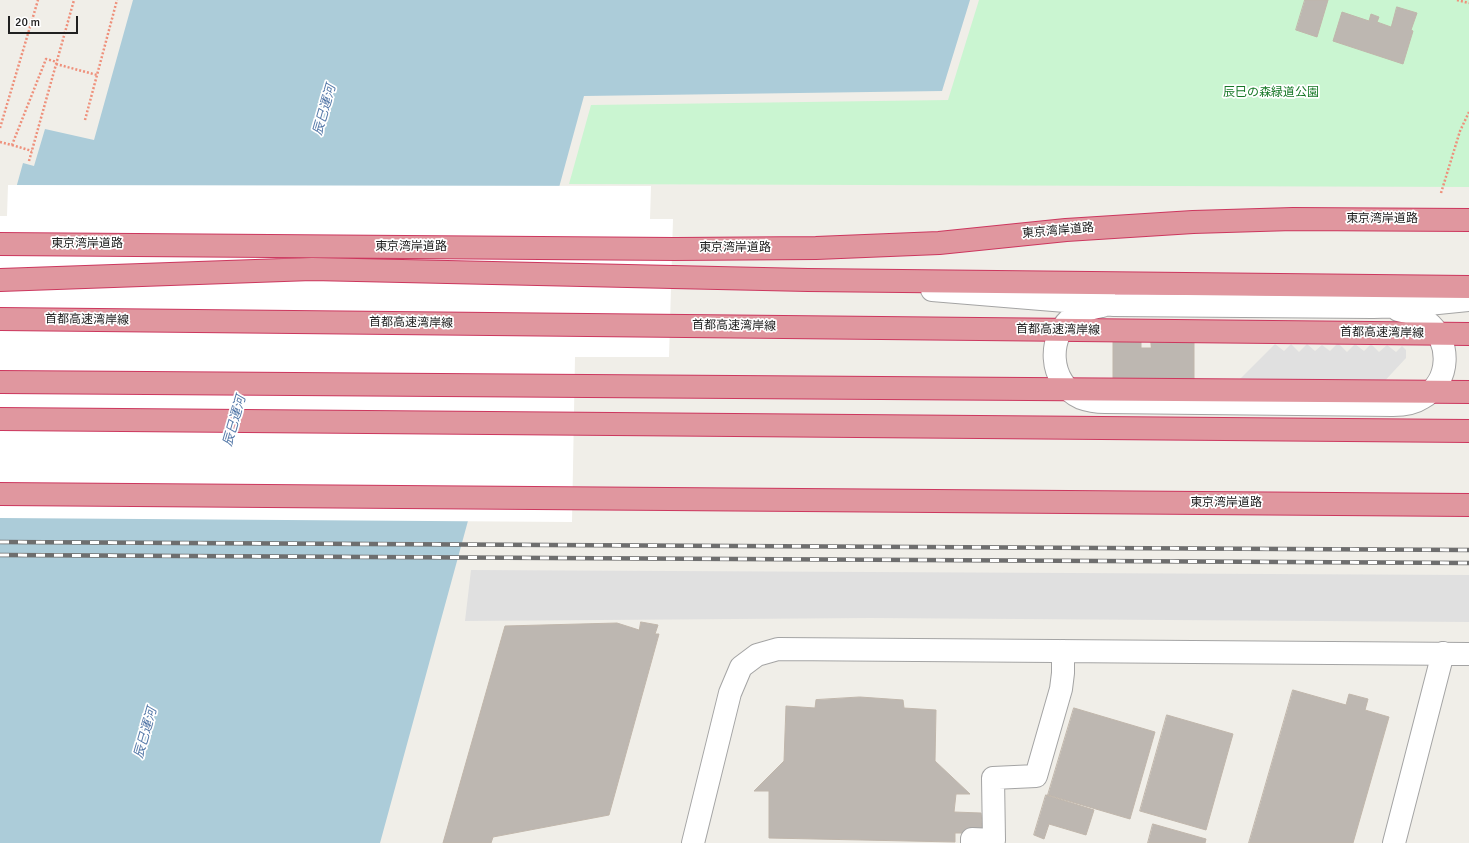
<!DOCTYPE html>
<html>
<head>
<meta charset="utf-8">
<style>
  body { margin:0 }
  #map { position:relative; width:1469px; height:843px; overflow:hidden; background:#f0eee8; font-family:Signika,sans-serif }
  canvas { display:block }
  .scale { position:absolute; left:8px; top:16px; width:70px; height:18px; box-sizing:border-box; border:2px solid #202020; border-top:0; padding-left:5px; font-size:12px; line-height:14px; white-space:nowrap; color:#202020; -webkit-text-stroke:3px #fff; paint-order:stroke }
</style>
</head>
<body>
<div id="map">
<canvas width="1469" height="843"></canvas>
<div class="scale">20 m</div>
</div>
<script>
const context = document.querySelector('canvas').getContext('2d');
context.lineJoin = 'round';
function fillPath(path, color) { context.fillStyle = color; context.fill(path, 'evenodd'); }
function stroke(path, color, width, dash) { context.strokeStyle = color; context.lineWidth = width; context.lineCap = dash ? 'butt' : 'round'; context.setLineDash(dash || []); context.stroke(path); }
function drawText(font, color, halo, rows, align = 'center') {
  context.font = font + ' Signika,"Noto Sans JP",sans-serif'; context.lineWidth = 3.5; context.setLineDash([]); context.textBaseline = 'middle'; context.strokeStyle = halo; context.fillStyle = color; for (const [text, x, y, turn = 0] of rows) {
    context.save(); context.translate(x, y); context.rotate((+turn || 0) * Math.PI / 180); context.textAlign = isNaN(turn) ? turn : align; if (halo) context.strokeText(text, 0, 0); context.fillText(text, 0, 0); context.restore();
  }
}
fillPath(new Path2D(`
  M979,0H1469V187L569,184L591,105L948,100Z`), '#caf5d1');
fillPath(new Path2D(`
  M1338,343L1347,352L1355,344L1364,351L1371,344L1379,352L1387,345L1396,352L1402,346L1406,350V358L1380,386L1238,381L1275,344L1284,351L1291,344L1299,352L1307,344L1315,351L1322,345L1330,351Z
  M471,570L1469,575V622L870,618L465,621Z`), '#e0e0e0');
fillPath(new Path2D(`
  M133,0H970L942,91L584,96L380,843H0V246L23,163L34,166L45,129L94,140Z`), '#acccd9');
fillPath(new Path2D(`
  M8,185L651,186L650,219H673L669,357H575L572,522L0,518V216H7Z`), '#fff');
const building = new Path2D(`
  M1305,0H1328L1317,37L1296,30Z
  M1397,7L1417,13L1411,30L1413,31L1403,64L1333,41L1342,12L1369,21L1371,14L1379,17L1377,22L1391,27Z
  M1151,341L1194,342V387L1113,380V342H1141V348H1151Z
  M641,622L658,625L655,634H659L609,815L493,837L491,843H443L505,626L617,623L639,630Z
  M1293,690L1346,705L1349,694L1368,699L1365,710L1389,717L1353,843H1249Z
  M860,697L903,700L904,708L936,710L935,761L970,794H956L954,812L981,813L983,833H955V842L769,838V791H754L784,761L786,706L815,708L816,700Z
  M1074,708L1155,732L1130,819L1048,795Z
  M1167,715L1233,734L1206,830L1140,811Z
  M1046,795L1094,810L1086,835L1049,824L1044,839L1034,835Z
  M1153,824L1206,839L1205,843H1148Z`);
fillPath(building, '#bdb7b1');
stroke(building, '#c0b6ab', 1);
const minor = new Path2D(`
  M932,290L1114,305L1373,307L1408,306L1469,300
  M1102,306C1093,308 1083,310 1075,315C1046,335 1048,383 1081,398C1089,401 1097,402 1105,402L1393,405C1404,405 1413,404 1422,398C1451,382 1452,340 1426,321C1418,314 1408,312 1398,310
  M693,843L730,693L741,667L757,655L778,649L1469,654
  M972,843V839L994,840L993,778L1036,776L1061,689L1063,673V651
  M1394,843L1443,653`);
const highway = new Path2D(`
  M0,244L675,249L816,248L939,243L1066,230L1193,222L1293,219L1469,220
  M0,280L312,269L808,280L1469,287
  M0,319L1469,334
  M0,382L1469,392
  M0,419L1469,431
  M0,494L1469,505`);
stroke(minor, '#a4a4a4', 24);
stroke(highway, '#cc375e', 24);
stroke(new Path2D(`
  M1457,0L1469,3
  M56,64L97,75
  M85,120L117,0
  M0,128L38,0
  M0,142L12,145L46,59L57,62
  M12,145L32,151
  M29,161L74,0
  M1441,193L1460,131L1469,112`), '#ee907b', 2.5, [2, 2]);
stroke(minor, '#fff', 22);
stroke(highway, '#e0979f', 22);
const rail = new Path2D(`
  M0,542L1469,550
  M0,555L1469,563`);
stroke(rail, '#6e6e6e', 4.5);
stroke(rail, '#fff', 3, [9]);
drawText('12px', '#167726', '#fff', [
  ["辰巳の森緑道公園",1271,93]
]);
drawText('12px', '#202020', '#fff', [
  ["東京湾岸道路",1382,219],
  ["東京湾岸道路",1058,231,-5],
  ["東京湾岸道路",87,244],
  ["東京湾岸道路",411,247],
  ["東京湾岸道路",735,248],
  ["首都高速湾岸線",87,320,1],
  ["首都高速湾岸線",411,323,1],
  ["首都高速湾岸線",734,326,1],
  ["首都高速湾岸線",1058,330,1],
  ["首都高速湾岸線",1382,333,1],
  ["東京湾岸道路",1226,503]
]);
drawText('italic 13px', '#5478a8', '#fff', [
  ["辰巳運河",325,110,-74],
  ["辰巳運河",235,421,-74],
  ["辰巳運河",146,733,-74]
]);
</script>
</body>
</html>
